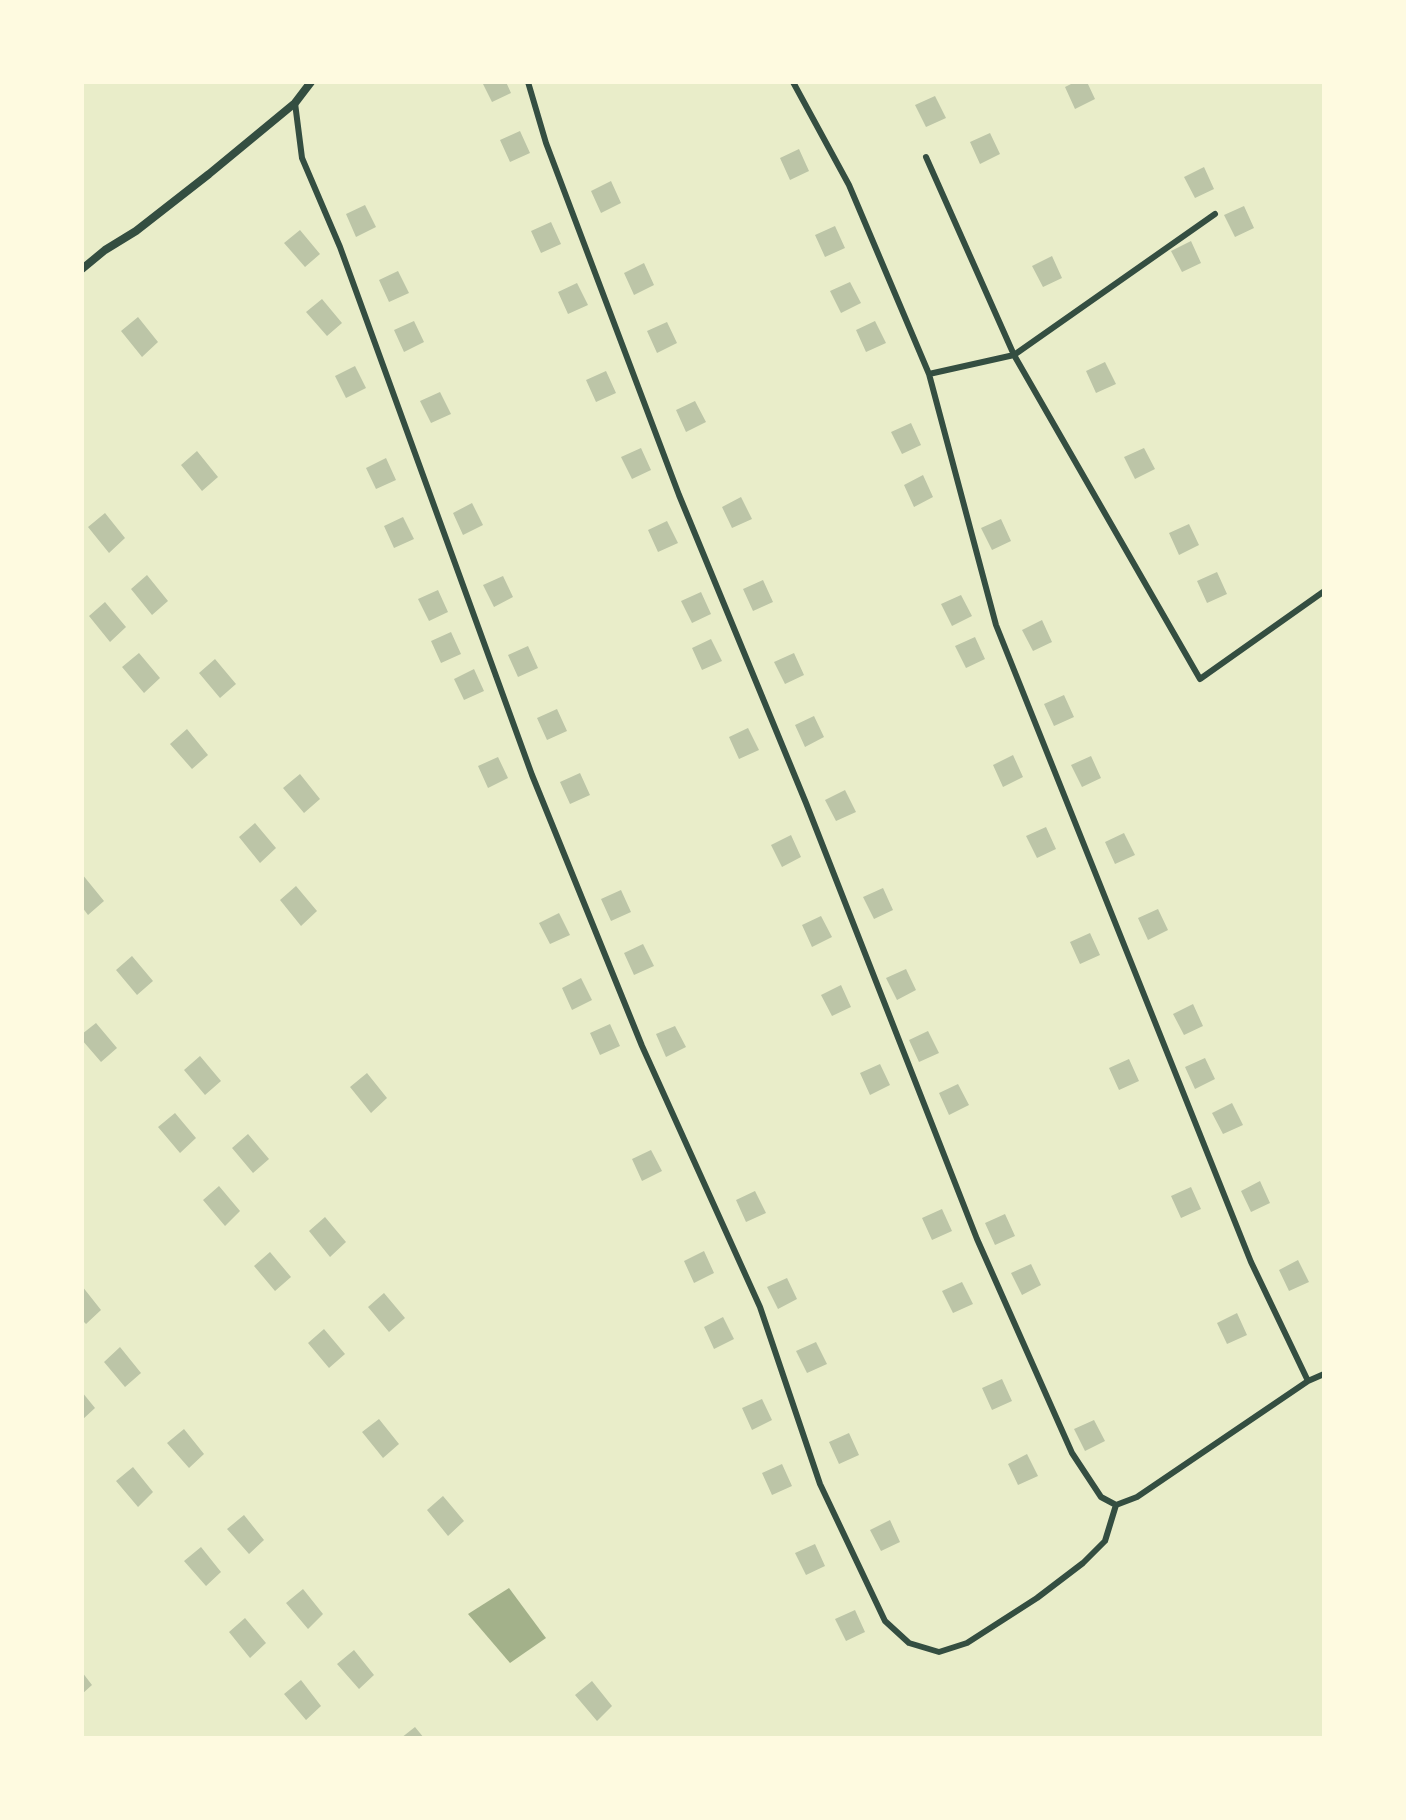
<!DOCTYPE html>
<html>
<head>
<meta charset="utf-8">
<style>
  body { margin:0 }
  #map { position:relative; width:1406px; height:1820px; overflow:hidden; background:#e9edc9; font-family:"Alegreya Sans",sans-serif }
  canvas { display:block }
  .frame { position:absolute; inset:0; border:84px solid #fefae0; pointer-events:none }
</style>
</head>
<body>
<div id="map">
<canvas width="1406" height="1820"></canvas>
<div class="frame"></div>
</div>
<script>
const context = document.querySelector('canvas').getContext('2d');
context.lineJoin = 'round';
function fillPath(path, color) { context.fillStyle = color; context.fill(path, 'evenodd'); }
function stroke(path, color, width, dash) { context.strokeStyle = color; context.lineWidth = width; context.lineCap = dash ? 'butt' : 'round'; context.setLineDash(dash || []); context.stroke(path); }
fillPath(new Path2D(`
  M509,1588L546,1638L510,1663L468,1614Z`), '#a3b18a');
fillPath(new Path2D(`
  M482,82H506L511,93L492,102Z
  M1075,82H1087L1095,99L1075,109L1065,87Z
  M935,96L946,118L926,127L915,105Z
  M520,131L530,153L510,162L500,140Z
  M990,133L1000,154L980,164L970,142Z
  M799,149L809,171L790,180L780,158Z
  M1204,167L1214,189L1195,198L1184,177Z
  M611,181L621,203L601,213L591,191Z
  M365,205L376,227L356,237L346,214Z
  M1244,206L1254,228L1235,237L1224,215Z
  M551,222L561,244L541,253L531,231Z
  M835,226L845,248L825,257L815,235Z
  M300,230L320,254L305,267L284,243Z
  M1191,241L1201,263L1182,272L1171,251Z
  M1052,256L1062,278L1043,287L1032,266Z
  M644,263L654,285L634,295L624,273Z
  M398,271L409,293L389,302L379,280Z
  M850,282L861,303L841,313L830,291Z
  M577,283L588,305L568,314L558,292Z
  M322,299L342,323L327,336L306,312Z
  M138,317L158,342L142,357L121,331Z
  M414,321L424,342L404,352L394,330Z
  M875,321L886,343L866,352L856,330Z
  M667,322L677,343L657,353L647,331Z
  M1105,362L1116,384L1096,393L1086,371Z
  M355,366L366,388L346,398L335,376Z
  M606,371L616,393L596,402L586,380Z
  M440,392L451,414L431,423L420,401Z
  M695,401L706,422L686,432L676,410Z
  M911,423L921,445L902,454L891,432Z
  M641,448L651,470L632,479L621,457Z
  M1144,448L1155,469L1135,479L1124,457Z
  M197,451L218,477L202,491L181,465Z
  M386,458L396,480L376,489L366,468Z
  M923,475L933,497L914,507L904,485Z
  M741,497L752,519L732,528L722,507Z
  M472,503L483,525L463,535L453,513Z
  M105,513L125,538L109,553L88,527Z
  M403,517L414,539L394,548L384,526Z
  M1001,519L1011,541L992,550L981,528Z
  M667,521L678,543L658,552L648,530Z
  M1189,524L1199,545L1179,555L1169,533Z
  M1217,572L1227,594L1207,603L1197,581Z
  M147,575L168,601L152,615L131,589Z
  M503,576L513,597L494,607L483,585Z
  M763,580L773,602L753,611L743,589Z
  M438,590L448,612L429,621L418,599Z
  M701,592L711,614L692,623L681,601Z
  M961,595L972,616L952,626L941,604Z
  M105,602L126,627L110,642L89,616Z
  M1042,620L1052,642L1033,651L1022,630Z
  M451,632L461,654L441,663L431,641Z
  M975,637L985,659L966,668L955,646Z
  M711,639L722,661L702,670L692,648Z
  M528,646L538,668L518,677L508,655Z
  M139,653L160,678L144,693L122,667Z
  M794,653L804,675L785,684L774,662Z
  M215,659L236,684L220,698L199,673Z
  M474,669L484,691L464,700L454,679Z
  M1064,695L1074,717L1054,726L1044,704Z
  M557,709L567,731L547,740L537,718Z
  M814,716L824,737L805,747L795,725Z
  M748,728L759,750L739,759L729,737Z
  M187,729L208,755L192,769L170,744Z
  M1013,755L1023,777L1003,787L993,765Z
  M1091,756L1101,778L1082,787L1071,765Z
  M498,757L508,778L488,788L478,766Z
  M580,773L590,795L570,804L560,782Z
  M300,774L320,799L304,813L283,788Z
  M845,790L856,812L836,821L825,800Z
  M255,823L276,848L260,863L239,837Z
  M1046,827L1056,849L1037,858L1026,836Z
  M1124,833L1135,855L1115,864L1105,842Z
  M791,835L801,857L782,867L771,845Z
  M82,874L104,901L88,915L82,907Z
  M296,886L317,911L301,926L280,900Z
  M883,888L893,910L874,919L863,897Z
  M621,890L631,912L611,921L601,899Z
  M1158,909L1168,930L1148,940L1138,918Z
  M559,913L570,935L550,944L539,923Z
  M821,916L832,937L812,947L802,925Z
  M1090,933L1100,955L1080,964L1070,942Z
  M643,944L654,966L634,975L624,953Z
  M132,956L153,981L137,995L116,970Z
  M906,969L916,990L897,1000L886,978Z
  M581,978L592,1000L572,1010L562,988Z
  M841,985L851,1007L832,1016L821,995Z
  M1193,1004L1203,1026L1184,1035L1173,1014Z
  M96,1023L117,1048L101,1062L82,1040V1034Z
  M610,1024L620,1046L600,1055L590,1033Z
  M675,1026L686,1047L666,1057L656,1034Z
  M928,1031L939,1053L919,1062L909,1040Z
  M200,1056L221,1081L205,1095L184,1070Z
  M1205,1058L1215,1079L1195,1089L1185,1067Z
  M1129,1059L1139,1081L1119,1090L1109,1068Z
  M880,1064L890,1085L870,1095L860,1073Z
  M367,1073L387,1098L371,1113L350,1087Z
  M958,1084L969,1105L949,1115L939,1093Z
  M1232,1103L1243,1125L1223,1134L1212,1113Z
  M175,1113L196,1138L180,1153L158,1127Z
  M248,1134L269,1159L253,1173L232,1148Z
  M651,1150L662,1171L642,1181L632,1159Z
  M1260,1181L1270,1203L1251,1212L1241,1191Z
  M219,1186L240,1211L225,1226L203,1200Z
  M1191,1187L1201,1209L1181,1218L1171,1196Z
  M755,1191L766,1213L746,1222L736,1200Z
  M942,1209L952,1231L932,1240L922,1218Z
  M1005,1214L1015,1236L995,1245L985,1223Z
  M325,1217L346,1242L330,1257L309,1231Z
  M704,1251L714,1273L694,1283L684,1261Z
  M270,1252L291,1277L275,1291L254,1266Z
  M1298,1260L1309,1282L1289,1291L1279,1270Z
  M1031,1264L1041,1285L1022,1295L1011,1273Z
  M787,1278L797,1299L778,1309L767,1287Z
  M962,1282L973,1304L953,1313L942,1291Z
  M82,1286L101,1310L86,1324L82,1320Z
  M384,1293L405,1318L389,1332L368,1307Z
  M1237,1313L1247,1335L1227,1344L1217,1323Z
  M723,1317L734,1339L714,1349L704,1327Z
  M324,1329L345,1354L329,1368L308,1343Z
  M816,1342L827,1364L807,1373L796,1351Z
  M120,1347L141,1373L125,1387L104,1362Z
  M1002,1379L1012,1401L992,1410L982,1388Z
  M82,1392L95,1408L82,1420Z
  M762,1399L772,1420L752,1430L742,1408Z
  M379,1419L399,1444L383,1458L362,1432Z
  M1094,1420L1105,1441L1085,1451L1074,1429Z
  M184,1429L204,1454L189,1468L167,1443Z
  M849,1433L859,1455L839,1464L829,1442Z
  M1027,1454L1038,1476L1018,1485L1008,1464Z
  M782,1464L792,1486L772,1495L762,1473Z
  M133,1467L153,1492L138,1507L116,1481Z
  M443,1496L464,1521L448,1536L427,1510Z
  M244,1515L264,1540L249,1554L227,1529Z
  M890,1520L900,1542L881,1551L870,1530Z
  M815,1544L825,1566L806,1575L795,1553Z
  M201,1547L221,1572L206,1586L184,1561Z
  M303,1589L323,1614L308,1629L286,1603Z
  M855,1610L865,1632L846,1641L835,1619Z
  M245,1618L266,1643L250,1658L229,1632Z
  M354,1650L374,1675L359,1689L337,1664Z
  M82,1672L92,1685L82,1694Z
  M301,1680L321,1706L306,1720L284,1694Z
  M592,1681L612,1706L597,1721L575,1695Z
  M415,1727L424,1738H401Z`), '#bcc5a7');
stroke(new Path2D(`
  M528,82L546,143L679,495L806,803L977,1239L1072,1453L1101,1497L1116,1505L1137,1497L1308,1381
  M793,82L849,185L929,374L996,625L1251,1262L1308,1381L1324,1374
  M295,103L302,158L340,247L532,775L642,1046L760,1307L820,1484L885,1621L909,1643L939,1652L967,1643L1037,1598L1083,1563L1105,1541L1116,1505
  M926,157L1014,355L1200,679L1323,592
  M929,374L1014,355L1215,214`), '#344e41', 6);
stroke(new Path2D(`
  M82,269L105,250L136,231L209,174L295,103L311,82`), '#344e41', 8);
</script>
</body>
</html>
